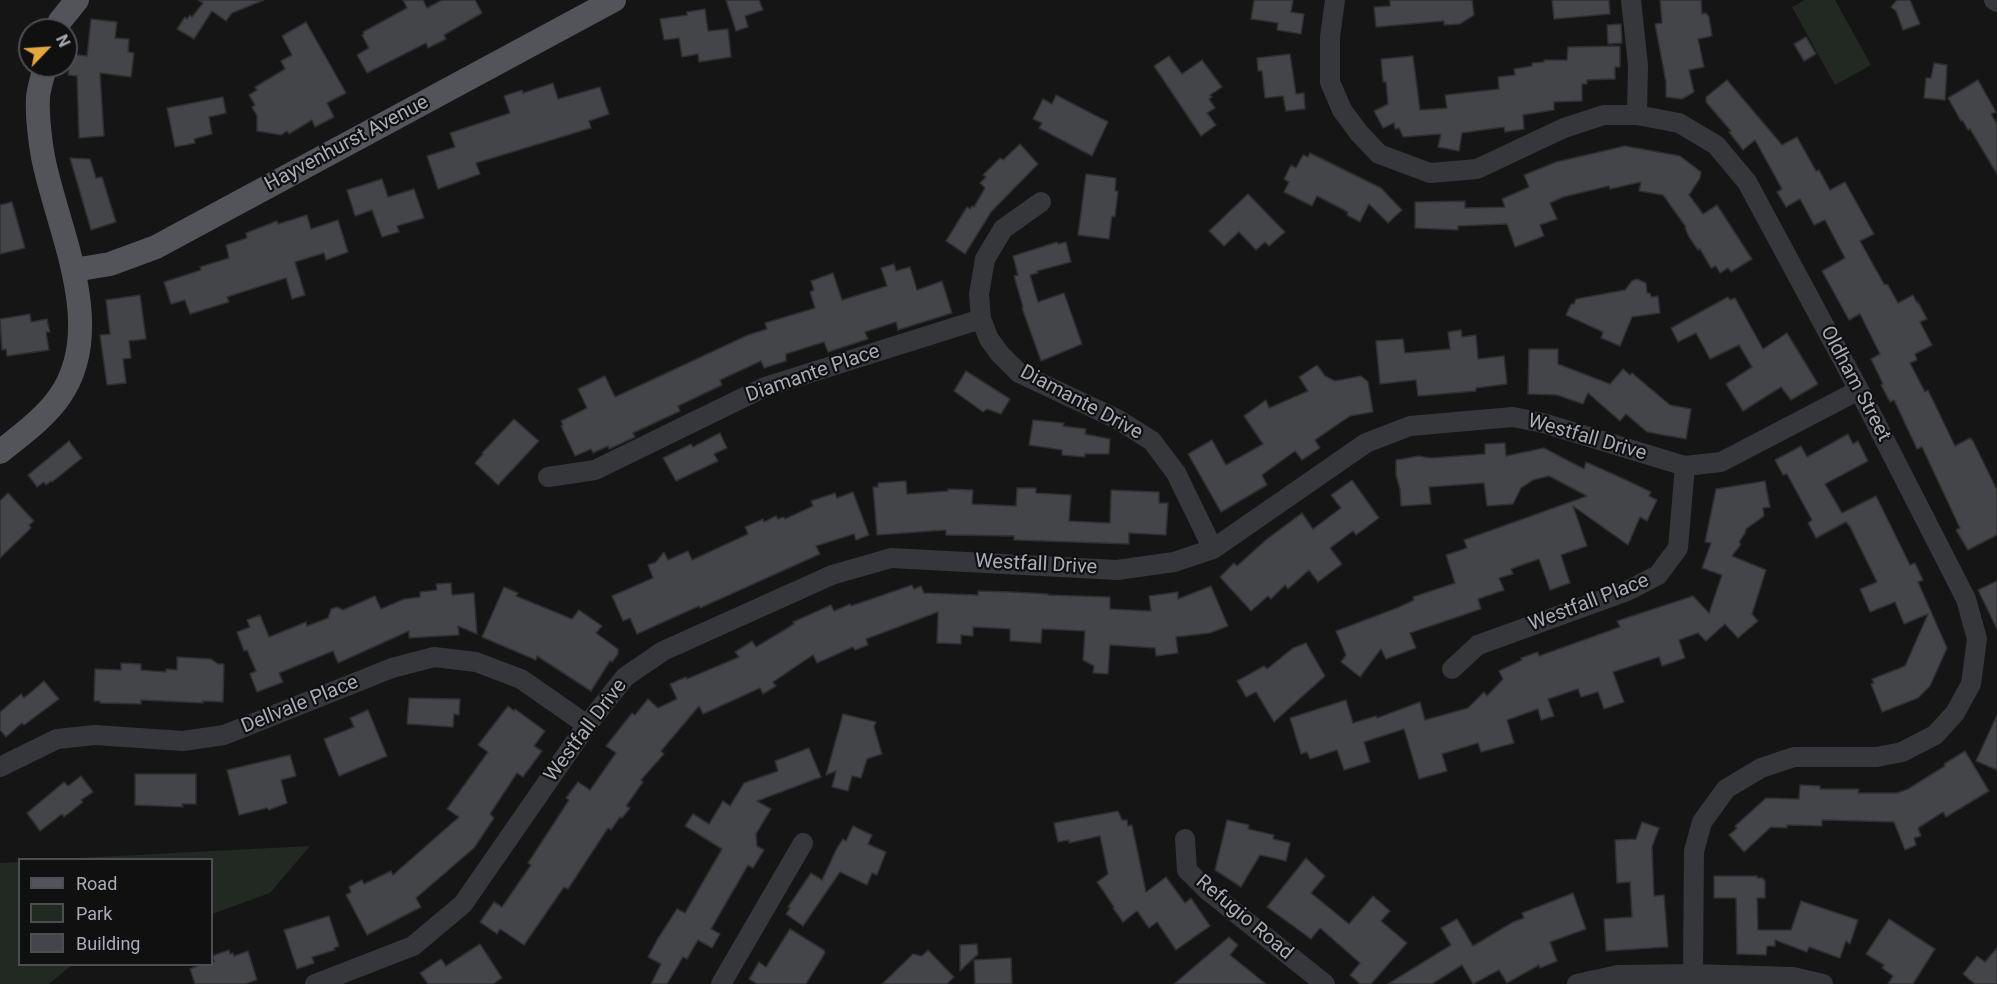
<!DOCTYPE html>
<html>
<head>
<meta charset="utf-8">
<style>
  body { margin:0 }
  #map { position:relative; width:1997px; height:984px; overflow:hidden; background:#151516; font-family:Roboto,sans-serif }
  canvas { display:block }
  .legend { position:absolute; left:18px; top:858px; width:195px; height:108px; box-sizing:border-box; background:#101011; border:2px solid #4d4e53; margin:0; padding:8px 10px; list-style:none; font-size:18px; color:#a8acb5 }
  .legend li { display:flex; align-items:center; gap:12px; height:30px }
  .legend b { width:30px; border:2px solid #4d4e53 }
  .north { position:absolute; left:18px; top:18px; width:60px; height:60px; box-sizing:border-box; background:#101011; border:2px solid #4d4e53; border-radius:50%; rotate:65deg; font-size:16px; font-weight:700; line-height:24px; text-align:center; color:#a8acb5 }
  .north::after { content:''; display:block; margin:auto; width:21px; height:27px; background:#e3a840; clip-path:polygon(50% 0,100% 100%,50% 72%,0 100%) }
</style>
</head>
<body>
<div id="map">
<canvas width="1997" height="984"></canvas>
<ul class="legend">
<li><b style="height:8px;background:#52545a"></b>Road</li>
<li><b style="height:16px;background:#212922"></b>Park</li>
<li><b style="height:16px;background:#444549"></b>Building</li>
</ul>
<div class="north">N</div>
</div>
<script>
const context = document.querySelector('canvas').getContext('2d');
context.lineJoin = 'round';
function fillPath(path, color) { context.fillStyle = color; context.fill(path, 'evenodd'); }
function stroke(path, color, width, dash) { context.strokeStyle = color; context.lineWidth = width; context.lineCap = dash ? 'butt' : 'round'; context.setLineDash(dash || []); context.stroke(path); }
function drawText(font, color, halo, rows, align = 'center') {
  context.font = font + ' Roboto,sans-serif'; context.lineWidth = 4.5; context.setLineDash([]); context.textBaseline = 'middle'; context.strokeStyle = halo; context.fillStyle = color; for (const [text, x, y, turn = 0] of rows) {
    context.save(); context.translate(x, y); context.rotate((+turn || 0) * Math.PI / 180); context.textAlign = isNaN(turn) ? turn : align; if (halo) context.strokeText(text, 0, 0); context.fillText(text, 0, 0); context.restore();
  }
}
fillPath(new Path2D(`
  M1805,0H1835L1871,65L1835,85L1792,7Z
  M310,846L270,893L212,914V860L59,859Z
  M19,862L20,964L72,965L49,984H0V863Z`), '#212922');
const building = new Path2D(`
  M198,0H264L232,13L226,21L212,11L194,39L177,29L185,17L187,19L190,15L192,17L203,3Z
  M403,0H423L427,8L442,0H475L482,13L444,35L446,39L428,48L426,43L367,73L357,55L369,48L362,35L364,34L363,32L407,8Z
  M726,0H759L763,10L745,16L748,27L736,31Z
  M1254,0H1293L1291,12L1304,14L1301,34L1277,30L1278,23L1251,19Z
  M1390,0H1472L1474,15L1460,24L1444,25V21L1376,27L1374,7L1390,6Z
  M1552,0H1609L1610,14L1554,19Z
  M1660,0H1701L1702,14L1706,13L1709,17L1712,36L1698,39L1704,67L1689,70L1694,92L1682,99L1666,97V82L1655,24L1662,23Z
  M1897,0H1910L1920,24L1903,30L1896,11L1891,7Z
  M705,9L708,31L728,29L731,57L699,62L698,54L682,57L679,38L664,40L660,19L687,15V12Z
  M91,19L117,22L115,38L129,39L128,52L134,53L131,77L100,73L104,136L79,138L77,76L68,75L71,54L87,56Z
  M306,22L346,93L327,103L334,117L315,127L312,120L289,134L287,131L281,135L257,131V116L252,107L255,105L249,95L257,90L255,87L285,69L281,61L292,55L282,36Z
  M1621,24L1622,43L1608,44L1607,25Z
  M1806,37L1816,54L1804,61L1794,44Z
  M1620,46V67H1615V79L1587,80V84H1582V101L1554,102V110L1523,115L1524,129L1505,132L1504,127L1462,133L1459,151L1438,147L1441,134L1403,137L1399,128L1395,129L1394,123L1383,128L1374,111L1388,104L1386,82H1383L1381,59L1413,56L1420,110L1447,108L1445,95L1499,89L1498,77L1515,75L1514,69L1532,66V63L1544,62V60H1567L1568,47Z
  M1290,54L1296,94L1304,93L1305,109L1286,111L1283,96L1265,98L1262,71H1258L1257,58Z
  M1169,56L1182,74L1202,60L1222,87L1210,95L1212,97L1209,99L1215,108L1207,113L1216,125L1201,136L1154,66Z
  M1934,63L1947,65L1945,100L1924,98L1926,78H1931Z
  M1727,80L1782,145L1797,137L1816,171L1819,170L1830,190L1845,182L1874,234L1860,241L1884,284L1888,285L1898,303L1913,295L1917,303L1918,302L1927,319L1920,322L1932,345L1915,354L1917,360L1910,363L1925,392L1928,390L1955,446L1970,438L1973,441L1997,490V535L1968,550L1956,530L1960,528L1922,447L1917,449L1894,400L1890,402L1881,385L1883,384L1871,359L1880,354L1860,314L1849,320L1822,271L1845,258L1825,220L1814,225L1800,199L1786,207L1777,192L1782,189L1755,140L1743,150L1729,132L1731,131L1706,102V97Z
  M1978,80L1996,112L1991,114L1997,124V174L1970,129L1968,130L1963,121H1961L1948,98Z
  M553,83L558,99L600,87L609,114L589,121L591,128L476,163L480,174L438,189L427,156L455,147L450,133L510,113L504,96L522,90L523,93Z
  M1056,95L1108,122L1092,156L1039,128L1042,123L1033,119L1043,99L1052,104Z
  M223,97L226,113L209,117L212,134L194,139L195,143L175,147L167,108Z
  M1020,144L1038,164L991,212L965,254L946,241L967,207L970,209L972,206L974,207L985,188L980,183L986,177L983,175L1000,158L1003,160Z
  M1625,146L1680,156L1701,172L1700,178L1689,195L1703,214L1717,205L1752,259L1731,272L1728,268L1720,273L1716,266L1711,268L1700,249L1698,250L1689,237L1685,228L1686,227L1663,195L1639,191L1641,182L1610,189L1609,186L1563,197L1550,203L1557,219L1540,225L1544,236L1515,247L1507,224L1458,226V230L1415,228V202L1465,201V208L1505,207L1502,199L1529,187L1524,175L1556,162Z
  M1310,153L1381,188L1402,210L1388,223L1369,204L1360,222L1347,215L1348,212L1317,196L1312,206L1284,192L1289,182L1284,179L1291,165L1296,168L1303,155L1308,157Z
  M70,158L90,159L96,178L102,177L116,222L91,230Z
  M1086,174L1116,178L1115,191H1118L1115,217L1112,216L1109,239L1078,235Z
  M382,179L388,197L414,189L424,218L397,226L399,232L382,237L372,210L355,216L347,190Z
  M1248,194L1285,232L1269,246L1265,242L1256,250L1239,232L1224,246L1209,231Z
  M12,202L25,248L0,254V205Z
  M307,215L311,229L338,220L348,252L326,260L324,253L295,262L305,295L292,299L286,278L227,297L229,302L190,314L185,300L171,304L164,282L201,270L200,267L229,258L226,245L247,238L246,233L277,221L278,224Z
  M1057,242L1058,244L1066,242L1071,262L1037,271L1038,273L1030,275L1038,302L1064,293L1082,344L1041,361L1022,308L1023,307L1014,276L1018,275L1013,256Z
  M894,264L896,271L910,267L917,290L942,281L952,313L898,330L896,322L865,332L868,339L828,352L824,342L786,354V361L764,368L761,361L720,380L722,385L678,406L680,411L633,433L635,437L609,449L608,446L593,453L591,449L575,456L561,426L563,425L561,421L587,408L578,389L605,376L615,397L748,335L767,329L765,323L815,308L810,292L814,290L811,281L833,273L842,300L887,286L881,268Z
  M1637,279L1646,283L1647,293H1650L1651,297L1658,296L1660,313L1632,317L1620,346L1601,338L1603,332L1566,315L1571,304H1574L1576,299L1625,290L1632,281Z
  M140,295L146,339L129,341L131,358L123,359L126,383L107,385L100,335L110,334L106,300Z
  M1728,297L1730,300L1735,298L1763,349L1787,333L1818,384L1791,400L1781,387L1743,411L1726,384L1752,367L1739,345L1710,359L1696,333L1678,342L1671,328Z
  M30,314L31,322L47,319L50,332H46L49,350L7,356L6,349L2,350L0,319Z
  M1461,330L1462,337L1476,335L1478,359L1504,356L1507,384L1476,388V391L1418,396L1416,380L1380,384L1376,341L1403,339L1405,353L1450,349L1448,332Z
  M1529,349H1558V364L1610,384L1623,369L1630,375L1632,373L1670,405L1691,409L1686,439L1647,432L1626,414L1620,421L1588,393L1583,404L1557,395L1528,394Z
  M1317,365L1325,376L1335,381L1361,376L1368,382L1373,412L1350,416L1315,440L1320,448L1302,460L1295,451L1262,475L1267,485L1221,512L1188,454L1212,440L1226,465L1263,444L1244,416L1266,400L1269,408L1308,391L1299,377Z
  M966,371L1010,399L1001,414L987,409L983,412L954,391Z
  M514,419L539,441L498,485L475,463L483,454L482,453Z
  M1033,420L1064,423L1063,426L1086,429L1085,434L1110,439L1109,454H1085V457L1062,455V450L1029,445Z
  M720,433L727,448L714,454L718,461L676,481L663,458L691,444L693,447Z
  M1848,434L1853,444L1858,441L1868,461L1825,484L1842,513L1876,496L1910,565L1915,563L1923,580L1918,582L1947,648L1930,686L1918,698L1882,712L1871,684L1874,683L1872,679L1905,666L1928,614L1904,624L1895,602L1870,612L1860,589L1877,582L1850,527L1846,522L1816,538L1808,523L1812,520L1787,474L1783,475L1775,460L1801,446L1807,457Z
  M69,441L82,458L52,482L51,481L46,485L44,482L37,487L28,475Z
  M1505,443L1506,456L1544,448L1584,469L1586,462L1624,479L1651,492L1649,496L1657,500L1647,521L1640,517L1628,545L1573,506L1587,546L1561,555L1570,583L1550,590L1539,559L1511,569L1513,574L1499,578L1504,590L1478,599L1481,609L1410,633L1416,648L1386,659L1381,649L1360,677L1341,662L1346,655L1336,631L1397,608L1414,600L1413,597L1455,583L1446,555L1467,548L1464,540L1587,496L1549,476L1533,480L1521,488L1513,504L1487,506L1484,483L1429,487L1431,504L1401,506L1400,489L1396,475V460L1419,456L1431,458L1485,454V444Z
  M1352,480L1379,518L1356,535L1353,531L1330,548L1342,564L1318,582L1309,570L1288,589L1285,585L1271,599L1268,596L1251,611L1220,577L1234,563L1237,566L1267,539L1302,513L1313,529L1341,508L1331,495Z
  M906,481L907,494L948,491V489L973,490L972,504L1016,506L1017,488H1036V493L1071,495L1069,521L1110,523L1111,490L1159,492V503H1168L1166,535L1129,533V544L1014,540V536L946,535V530L877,535L873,487H878V483Z
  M1765,481L1770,507L1763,508L1764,516L1746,529L1745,533L1739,542L1741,544L1732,556L1766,570L1752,614L1758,621L1738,638L1725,624L1706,641L1698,633L1679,640L1685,658L1662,666L1659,657L1613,672L1624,702L1604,709L1598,692L1581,697L1578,689L1548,699L1554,716L1541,720L1538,709L1507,720L1514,743L1481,752L1478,743L1442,754L1447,771L1419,779L1404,729L1364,742L1370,762L1344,770L1337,750L1310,759L1307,752L1301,754L1290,718L1346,700L1353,723L1376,716L1377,718L1420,702L1425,720L1468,708L1484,692L1487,696L1503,679L1499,671L1522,660L1521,658L1538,652L1539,656L1620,627L1617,621L1693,596L1709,613L1722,575L1702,568L1711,543L1705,542L1716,489Z
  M853,492L869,535L856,540L854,534L816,546L820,554L700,608L699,606L637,634L630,618L623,621L612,596L653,578L648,565L656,562L664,552L668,560L688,551L692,560L748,534L745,527L763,519L764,522L776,516L778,519L784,517L785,519L813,506L811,501L835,493L837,498Z
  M8,493L34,521L29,525L31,528L0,558V501Z
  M1997,581V629L1978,590Z
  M451,583L452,595L474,593L477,634L458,626L459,635L409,638V631L338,663L333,651L279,673L283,682L257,692L250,674L256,671L247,650L244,651L237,632L250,627L247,620L260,615L269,637L306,622L307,626L328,618L331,609L337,607L343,610L375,596L381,609L404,599L420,597V592L437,590L436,584Z
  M912,585L914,589L921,586L924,593L978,595V591L1012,592L1048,594V595L1110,597V609L1151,611L1149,596L1178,592V599L1211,586L1228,626L1210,633L1176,637L1178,653L1156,656L1155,648L1110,645L1108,674L1093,673L1094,666L1083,660L1085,631L1042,629L1041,643L1010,641V629L973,627V636L961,635V644L937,643L938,612L866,639L868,645L855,650L853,647L817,663L813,655L773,682L776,686L763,694L760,688L703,714L699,706L661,751L664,754L641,780L643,782L626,806L630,808L622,818L620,817L611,830L608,828L568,889L564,887L524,945L500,929L497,934L480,922L494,902L502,907L531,865L528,863L569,800L566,798L578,782L590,790L616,753L606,746L632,713L635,715L648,699L658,708L677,699L670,684L686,677L687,679L739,657L735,652L752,641L756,647L794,624L793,622L831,605L834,611L850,604L851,606Z
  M504,587L518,593L516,596L572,619L579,610L602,626L596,633L618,649V654L612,662L610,661L591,691L537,656L536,660L482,637Z
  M1306,643L1325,676L1274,722L1256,692L1246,697L1237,681L1264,666L1267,669L1293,648Z
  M177,657L211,659L218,664H224L223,702L203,701V703L141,700V704L100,703V701H94L95,669L121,670V663L141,664V670L166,672V669L177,670Z
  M44,681L59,699L24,725L22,723L6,737L0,730V712L21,694L24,698Z
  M409,698L460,699L459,715L454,714L453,727L407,724Z
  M508,706L514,711L515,709L545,731L534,746L542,751L523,777L517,773L490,814L494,818L474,848L416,898L421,907L367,935L346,895L351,892L349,887L362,880L364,884L391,871L393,875L459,817L447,809L488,752L478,745Z
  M368,710L387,756L339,776L324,739L354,727L350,718Z
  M843,714L876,722L874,727L882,754L867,759L861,778L852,776L848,791L832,787L836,771L826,775Z
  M1997,715V770L1976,761Z
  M809,748L821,777L757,801L771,809L756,834L757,846L764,850L753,868L748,865L711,929L720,934L712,948L698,940L687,959L683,957L667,984H651L661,964L648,957L657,940L677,909L685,913L722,849L685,826L693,814L709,824L723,801L730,806L744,783L778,771L775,761Z
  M1965,751L1989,791L1946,817L1943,812L1918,828L1921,836L1914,838L1916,845L1905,850L1894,822L1822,820V826L1787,825V828L1771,827L1744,852L1729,835L1737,828L1735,826L1766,798L1799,799L1800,785L1820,786V789H1859L1858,793H1897L1908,789L1945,766L1944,764Z
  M290,755L296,776L281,780L287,803L269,810L267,808L239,815L227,770Z
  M135,774H196V804H182L183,807L135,805Z
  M81,776L93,792L81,800L83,802L64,817L62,814L40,831L27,813L64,782L68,786Z
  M1118,811L1122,820H1127L1128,826L1132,825L1146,892L1166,877L1185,903L1191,898L1210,926L1176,950L1157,922L1149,928L1137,911L1123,922L1113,908L1114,907L1097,882L1108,874L1100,836L1069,843V840L1058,842L1054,823Z
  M1227,820L1249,825L1248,829L1274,835L1273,839L1290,843L1286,861L1260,855L1241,887L1215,870Z
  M1642,822L1659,828L1652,847L1654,896L1664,895L1668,947L1606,951L1604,919L1632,917L1630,882L1617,883L1615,840L1636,839Z
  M853,826L872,835L868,844L886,852L877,875L872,873L867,885L840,872L803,926L786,914L790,908L788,907L811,873L822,880L837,848L843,839L846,841Z
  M1306,858L1325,876L1311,893L1349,924L1373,896L1390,911L1381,921L1407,943L1371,984H1360L1350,975L1360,963L1320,928L1311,939L1267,907Z
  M1714,876H1757V878H1763V880H1765V898H1757L1758,930H1791L1801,901L1858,920L1850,944L1846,941L1840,958L1809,947L1807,952L1775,940V946H1767L1766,955L1737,954L1736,898H1714Z
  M1573,893L1586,929L1550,942L1557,961L1540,968L1539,965L1507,983L1499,970L1473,984L1462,965L1432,984H1388L1451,945L1441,928L1457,919L1473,946L1513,922L1524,918L1522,913Z
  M329,916L339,946L334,948L335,950L312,957L314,963L297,969L284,930Z
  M1889,919L1935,949L1913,984H1888L1893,976L1882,968L1884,965L1866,954Z
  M790,929L824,950L825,953L806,984H757L749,979L759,962L766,967Z
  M1229,937L1238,945L1230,955L1266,984H1174Z
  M480,944L502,978L493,984H428L420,973L441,959L446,966Z
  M977,944L978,954L960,971V945Z
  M1997,948V984H1975L1963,974L1977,956L1985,962Z
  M229,950L230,954L233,953L234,956L248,951L257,980L245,984H195L190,969L203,964H212V962L214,961L212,956Z
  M928,950L954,977L947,984H882L913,954L922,956Z
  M1011,958L1012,984H975L974,960Z`);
fillPath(building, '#444549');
stroke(building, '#2f2f32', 1.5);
stroke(new Path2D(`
  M1335,0L1330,37V82L1342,110L1359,133L1379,154L1430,173L1477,169L1564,128L1604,115H1637L1679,123L1716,145L1747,182L1859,390L1966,599L1977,639L1971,684L1955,713L1935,735L1902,752L1877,757H1794L1761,768L1726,789L1702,822L1694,851L1693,974
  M1631,0L1638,65L1637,115
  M1994,0L1997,2
  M1041,202L1003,229L985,259L979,294L981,319L989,339L1000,354L1019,373L1117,419L1152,441L1176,473L1213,549
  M548,477L595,470L765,387L981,319
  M1452,669L1478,645L1627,591L1658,575L1678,548L1685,466
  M0,767L57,739L95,735L183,741L224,735L392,668L434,657L476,662L521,679L587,725
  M1185,839L1187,870L1207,890L1325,984
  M315,984L413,946L463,904L587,725L625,677L663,651L832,575L891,558L1117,570L1174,562L1213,549L1366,443L1410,426L1513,417L1543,423L1685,466L1721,462L1859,390
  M721,984L803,843
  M1577,984L1618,975L1693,974L1793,977L1823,984`), '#36373b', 20);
stroke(new Path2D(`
  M56,30L60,21L77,0
  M74,270L110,264L156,247L614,0
  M0,452C21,435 45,418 60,396C108,327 57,229 43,157C40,141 37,114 38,97C39,87 43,76 45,66`), '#52545a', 24);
drawText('20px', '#a8acb5', '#101011', [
  ["Hayvenhurst Avenue",347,144,-28],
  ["Diamante Place",813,374,-19],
  ["Oldham Street",1855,384,62],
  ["Diamante Drive",1081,403,28],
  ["Westfall Drive",1587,438,16],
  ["Westfall Drive",1036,565,3],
  ["Westfall Place",1589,603,-21],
  ["Dellvale Place",300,705,-22],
  ["Westfall Drive",586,731,-53],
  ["Refugio Road",1244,918,40]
]);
</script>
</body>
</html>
